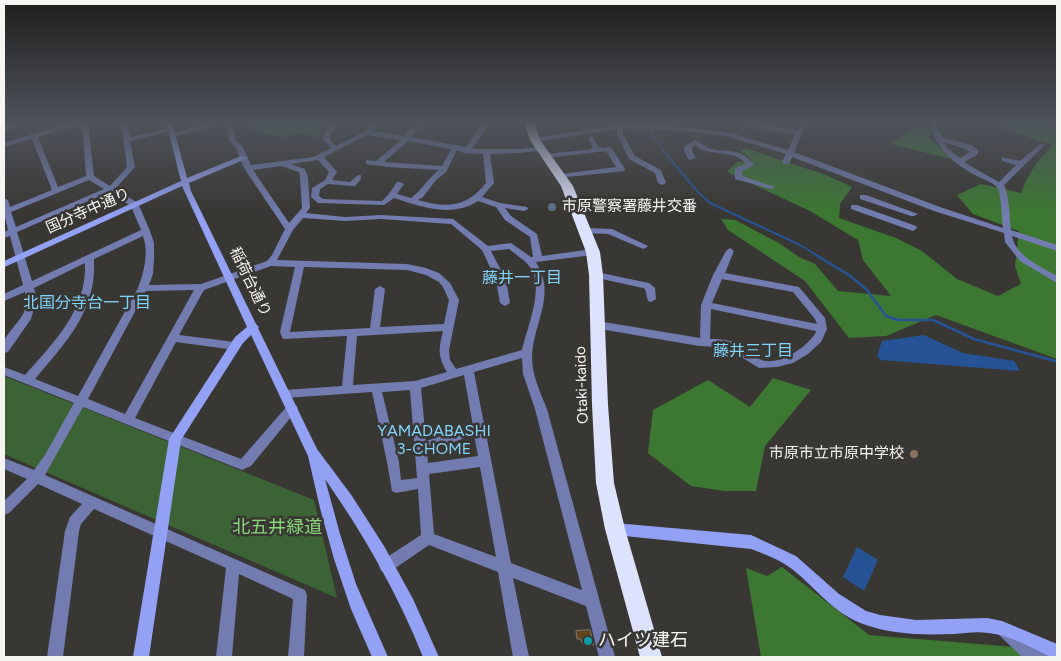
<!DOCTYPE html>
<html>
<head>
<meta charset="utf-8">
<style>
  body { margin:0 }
  #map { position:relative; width:1061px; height:661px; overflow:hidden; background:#393733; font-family:Figtree,sans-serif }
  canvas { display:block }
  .frame { position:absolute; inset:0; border:5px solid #f6f5f2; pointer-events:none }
</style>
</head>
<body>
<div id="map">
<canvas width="1061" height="661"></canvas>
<div class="frame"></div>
</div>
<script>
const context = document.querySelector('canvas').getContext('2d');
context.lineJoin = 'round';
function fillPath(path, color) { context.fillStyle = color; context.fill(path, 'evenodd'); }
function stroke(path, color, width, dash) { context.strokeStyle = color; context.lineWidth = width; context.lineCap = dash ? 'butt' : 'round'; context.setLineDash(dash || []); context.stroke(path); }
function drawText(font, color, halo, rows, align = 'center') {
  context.font = font + ' Figtree,"Noto Sans JP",sans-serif'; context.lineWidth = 5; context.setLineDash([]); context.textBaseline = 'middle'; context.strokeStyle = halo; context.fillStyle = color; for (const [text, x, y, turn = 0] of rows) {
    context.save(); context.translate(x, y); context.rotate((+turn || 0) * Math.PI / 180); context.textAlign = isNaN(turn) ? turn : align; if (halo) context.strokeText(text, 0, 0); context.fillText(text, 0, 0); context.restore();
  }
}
fillPath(new Path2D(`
  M4,376L314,500L337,598L4,454Z`), '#3c6335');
fillPath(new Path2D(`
  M239,122H326L318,137L298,133L286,137L264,134Z
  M1002,122H1057V359L936,315L886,336L849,338L805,281L728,230L721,219L735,220L779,243L799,257L815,264L838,291L891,296L863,260L858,240L810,211L727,172L737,162L752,160L741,151L745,148L826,175L852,187L840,204L839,218L896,238L922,251L957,279L998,296L1021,284L1015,266L1019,231L973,214L957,195L981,184L1021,193C1028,173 1038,160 1053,145L1007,130Z
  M927,125L930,131L929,137L951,159L891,144L912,130Z
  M773,378L811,390L765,446L756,491H724L691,486L648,453L653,410L708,380L750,407Z
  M782,567L869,635L1039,649L1057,657H761L746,568L767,576Z`), '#3c7832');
fillPath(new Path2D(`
  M924,335L963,353L1014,361L1020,371L881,360L877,356L882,341Z
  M857,547L878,560L864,591L843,577Z`), '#265396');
stroke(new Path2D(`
  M648,122L652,135L665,153L697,191L710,203L800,245L818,256`), '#265396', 2);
stroke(new Path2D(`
  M816,255L849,275L867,290L886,316L898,320H933L974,339L1055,361`), '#265396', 2.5);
const building = new Path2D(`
  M590,630L594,645L586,646V643H582L581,639H577L576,631Z`);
fillPath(building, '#64431a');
stroke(building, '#7e7a76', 1);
fillPath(new Path2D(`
  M72,122H88L94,176L110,186L127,167L121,122H127L130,137L171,128L174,130L130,141L135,167L115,189L138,203L150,231L154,243V259L153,274L149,285L201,284L267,261L272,255L285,229L244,168L236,148L229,141L228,127L225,124L172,137L169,135L170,134L215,122H231L234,127L235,140L243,147L251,165L313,157L331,148L322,138L331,122H338L329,138L336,146L364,132L376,122H384L373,131L404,136L417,122H424L411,137L466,147L483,122H490L472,149H520L544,146V150L520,153L490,154L494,183L482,197L500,203L527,207L528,209L524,211L505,208L511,216L537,234L542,256L593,249L597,252L593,255L536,262C557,295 533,323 532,357C532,375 540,392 547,409L615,657H599L586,606L513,578L529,657H513L498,572L429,545L391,571L386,573L381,571L379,566L381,561L421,535L418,489L396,493L392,491L387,462L372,392L285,398L281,397L279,394L281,391L285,390L342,386L347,336L283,339L280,332L295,267L271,266L204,290L179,335L235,342L239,343L240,346L239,349L235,350L176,342L135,418L241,459L288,405L292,403L296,405L298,408L296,411L251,466L242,470L83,407L45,475L305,590L307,595L304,657H288L293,599L239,574L232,657H216L226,568L94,509L81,524L79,531L63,657H47L65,531L70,517L82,504L38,484L9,513L4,515V501L27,479L4,469V458L34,470L45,455L74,403L4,375V367L25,375C54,342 87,310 85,263L34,288L37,299L31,319L8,352L4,353C4,349 3,344 4,341C12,324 32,315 25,292L4,301V294L23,285L10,236L4,238V232L8,230L4,214V198L8,200L10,207L52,190L32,139L4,147V143ZM82,124L86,176L58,187L38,137ZM367,135L401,140L376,161L366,160V164L388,167L439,170C428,178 422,190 411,198L397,194L404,184L400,182H397L388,195L382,201L323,199L319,196L320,189L328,184L352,186H355L361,179V175H358L350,182L332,180L337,172L324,157ZM408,141L451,149L442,166L384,162ZM457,150L464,153L483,154L486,183C466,208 447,208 418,200L423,197L436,180L446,172ZM318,160L329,172L325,180L312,188L311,197L318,203L384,205L394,198C422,207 451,218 478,201L496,207L505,220L530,237L533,257H531L511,243L488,246L453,219L381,215L345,217L306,213L310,208L308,177L305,169L291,164ZM281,166L299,172L300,177L302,208L289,223L253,170ZM89,180L104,189L16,227L11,212ZM109,192L131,206L141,230L32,281L17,232ZM303,218L345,221L381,219L451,224L482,250L496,280L500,303L505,306L510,303L506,280L491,251L509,249C516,255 525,260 530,267C545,288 527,327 522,350L456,369L450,360L449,350L459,300L450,283L439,273L426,268L407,264L277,260L293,230ZM143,236C149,253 144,272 138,288L78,396L35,379C66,342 97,311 94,259ZM304,267L407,270L426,275L439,282L443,287L449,300L444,324L380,327L385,289L380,286L375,289L370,328L290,332ZM194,290L125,414L88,399L146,291ZM443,331C439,349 437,355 447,372L415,381L353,385L357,336ZM522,358L523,374L535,409L582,590L511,563L474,372ZM464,375L473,426L426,441L421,388ZM410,390L417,478L401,480L399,462L382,392ZM474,435L478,456L428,463L427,451ZM480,467L496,557L434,534L429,474Z
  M510,122H530L532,124L529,126Z
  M613,122L684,127L727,132L788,150L795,134L742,126L739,124L744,122L797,130L799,126L782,122H807L794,152L940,207L1003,228C1002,220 1001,194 998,189C995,183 985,180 979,177C957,166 936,150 931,126L934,122H941L937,128L942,137L971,145L978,150V154L964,162L972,167L999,182L1016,165L1002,161V157L1020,161L1040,144H1044V146L1004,185C1010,197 1009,216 1011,230L1057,245V251L1012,236C1015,256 1042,267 1057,276V283L1020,261L1005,242L1004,233L934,211L792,157L789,164H783L782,162L786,154L726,136L684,131L623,128V134L635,156L661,170L666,183L662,185L658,183L655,173L629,159L617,134V129L535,142L532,140L535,138L614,125ZM944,142L965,149L970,152L960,158L947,148Z
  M591,136L593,137L599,148L611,147L625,169L624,171L558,178V174H561L616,167L606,151L546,158L542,156L546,154L593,149L588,138Z
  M695,140C700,142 704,146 709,148C728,154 740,146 754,165L742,171V176L775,187L771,189L735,179V168L746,164C734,148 710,158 695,145L692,147V151L696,158L689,160L684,151L685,146Z
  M860,195H866L918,214L914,216H911L860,199Z
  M851,205H857L916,226L917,228L913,231L910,230L851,209Z
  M586,228L612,229L648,246L644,249L641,248L608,234L583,233V229Z
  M730,248L734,251L725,273L799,287L825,318L827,329L821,342L808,354L793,363L777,367L759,368L725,347L699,346L594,328L593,325L594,322L598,321L700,338L701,305L713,275L726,251ZM722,279L793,292L815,319L817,324L712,303ZM711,309L816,331V332C808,347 777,368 759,359C754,356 749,351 744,347C733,340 723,339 710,339Z
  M596,272L649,283L655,288L656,299L651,302L648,301L645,289L643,288L593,277L591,275Z
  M1005,624L1010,626L1032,646L1047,652L1050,657H1022L1000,636L998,631L1000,626Z`), '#727cb0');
fillPath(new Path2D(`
  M16,122H27L4,130V126Z
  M166,122H172L187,178L241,156L248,158L189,183L191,191L256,324L259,327L258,328L317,449L352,496L384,546L413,599L439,657H423C398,594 364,535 325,479L340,534L356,584L388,657H372L351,609L334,559L320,508L308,456L251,335L243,343L181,440L149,657H133L169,439L235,337L247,327L182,186L7,266L4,267V261L181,181Z
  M615,523L751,535L796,556L839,594L866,611L880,615L916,620L987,618L1002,621L1057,644V657H1051C1032,648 1010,635 988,633C977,631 965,633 954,634C923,635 893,635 863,624C833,613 816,588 792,569C780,560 765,554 751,549L615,535L610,533L608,529L610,525Z`), '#93a1f5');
fillPath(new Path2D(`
  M524,122H534L540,140L573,186L600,252L603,275L608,405L614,483L625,529L662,657H640L605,529L596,483L592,405L589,275L586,252L561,186L530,140Z`), '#dde3fd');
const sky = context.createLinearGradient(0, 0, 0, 215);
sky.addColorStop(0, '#1f1e1c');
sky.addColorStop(0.57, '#4e535b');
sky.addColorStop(1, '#4e535b00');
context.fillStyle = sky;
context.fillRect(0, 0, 1061, 215);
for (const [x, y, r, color] of [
  [552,207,5,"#5c6f8a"],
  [914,454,5,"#8d6e63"],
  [588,641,5,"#0f9aa8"]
]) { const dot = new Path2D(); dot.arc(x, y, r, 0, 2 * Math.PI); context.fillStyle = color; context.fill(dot); stroke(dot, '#393733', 2); }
drawText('15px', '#f6f5f2', '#393733', [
  ["市原警察署藤井交番",562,207],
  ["市原市立市原中学校",904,454,"right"]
], 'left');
drawText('15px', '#f6f5f2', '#393733', [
  ["国分寺中通り",88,211,-24],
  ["稲荷台通り",250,282,64],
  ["Otaki-kaido",582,385,-92]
]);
drawText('16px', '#80d4fd', '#393733', [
  ["藤井一丁目",522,278],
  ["北国分寺台一丁目",87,303],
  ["藤井三丁目",753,351],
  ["YAMADABASHI",434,431],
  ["3-CHOME",434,449]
]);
drawText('18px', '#87d779', '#393733', [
  ["北五井緑道",277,528]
]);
drawText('18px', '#f6f5f2', '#393733', [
  ["ハイツ建石",598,641]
], 'left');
</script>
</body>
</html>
